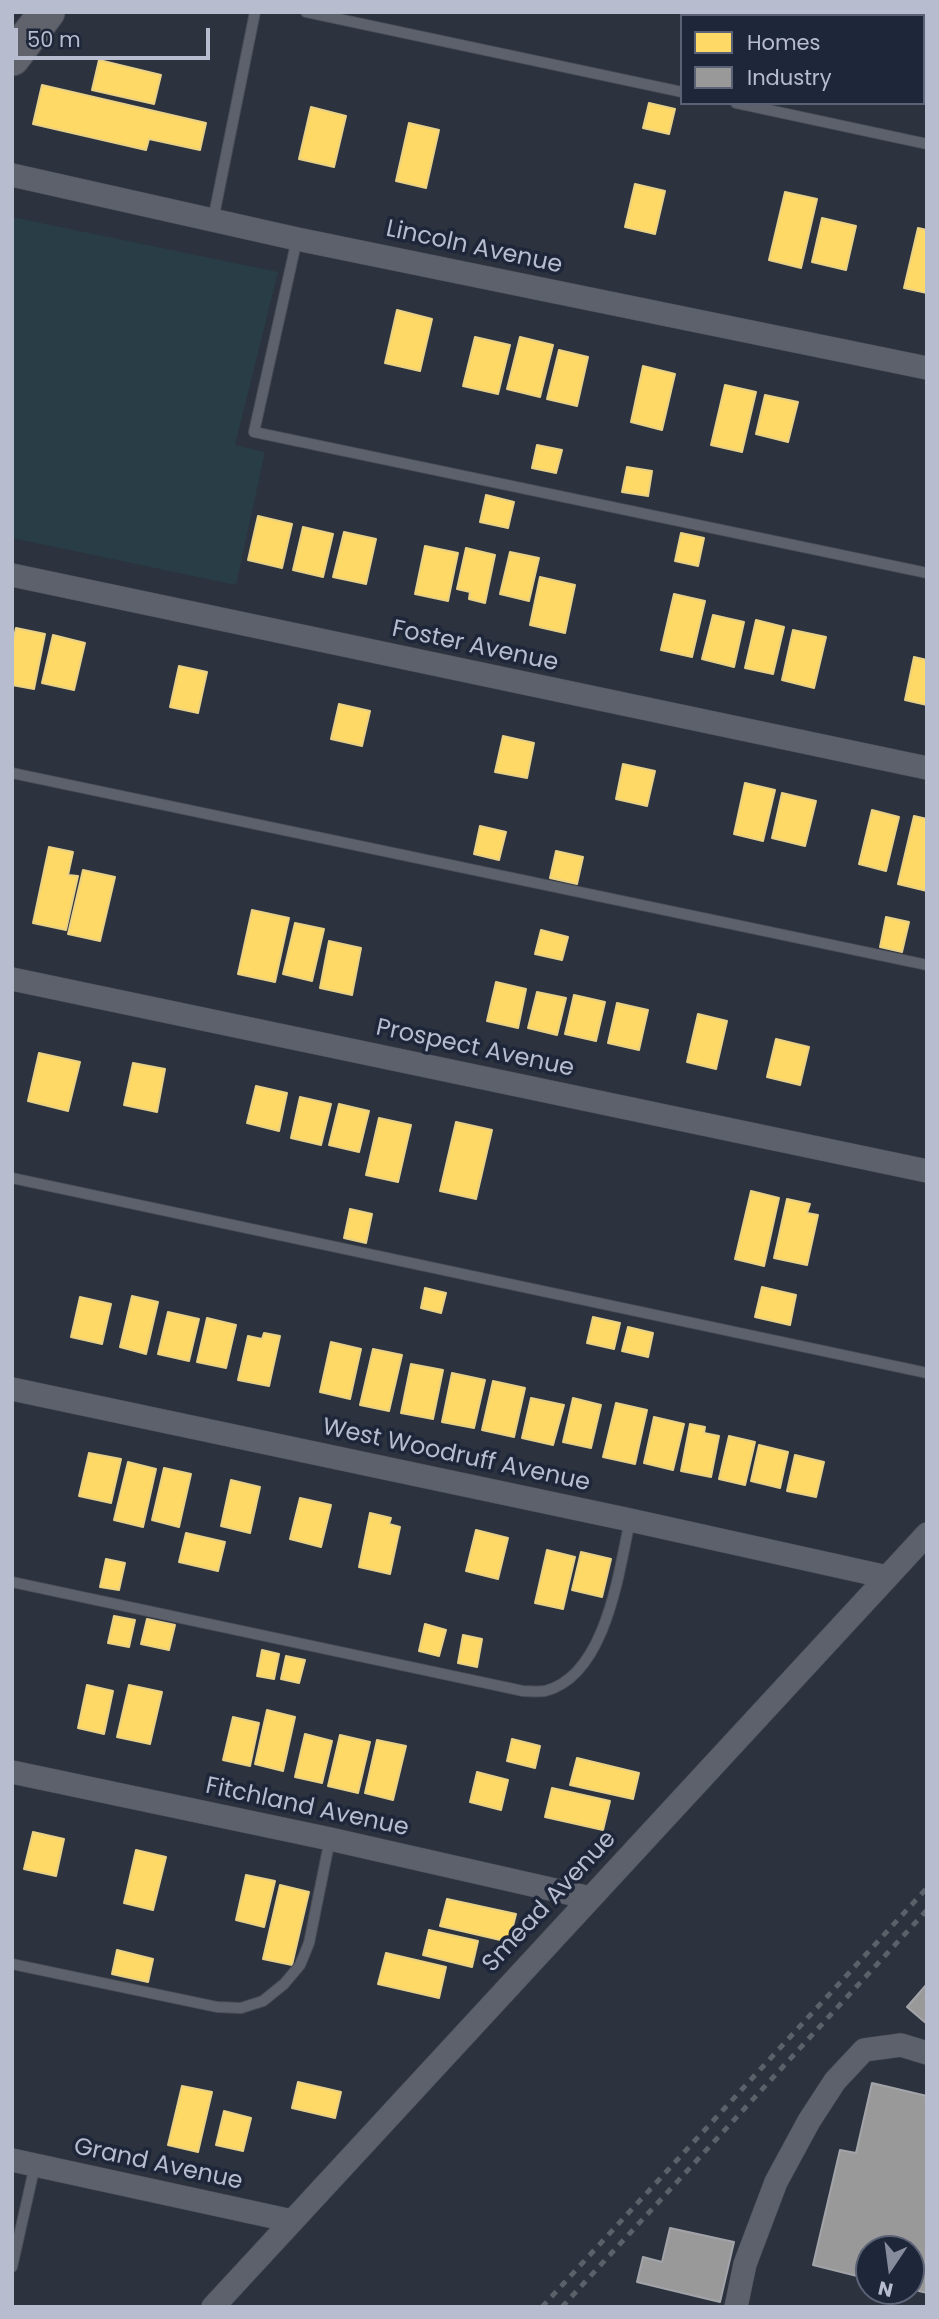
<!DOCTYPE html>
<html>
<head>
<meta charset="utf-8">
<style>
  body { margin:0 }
  #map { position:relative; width:939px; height:2319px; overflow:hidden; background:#2c323e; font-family:Poppins,sans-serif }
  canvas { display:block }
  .frame { position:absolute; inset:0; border:14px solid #b7bdce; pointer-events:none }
  .legend { position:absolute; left:680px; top:14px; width:245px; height:91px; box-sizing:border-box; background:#1e263a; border:2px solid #5b6275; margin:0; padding:9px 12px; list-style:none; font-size:21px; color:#b7bdce }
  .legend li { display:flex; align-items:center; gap:14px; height:35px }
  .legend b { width:35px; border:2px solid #5b6275 }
  .north { position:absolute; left:855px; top:2235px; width:70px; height:70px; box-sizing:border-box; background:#1e263a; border:2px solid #5b6275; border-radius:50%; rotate:193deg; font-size:19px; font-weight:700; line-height:28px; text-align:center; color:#b7bdce }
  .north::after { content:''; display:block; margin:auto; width:24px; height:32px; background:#868c9c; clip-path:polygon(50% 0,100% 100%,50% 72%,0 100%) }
  .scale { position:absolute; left:14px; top:28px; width:196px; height:32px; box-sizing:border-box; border:4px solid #b7bdce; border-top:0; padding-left:9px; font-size:21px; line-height:24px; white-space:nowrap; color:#b7bdce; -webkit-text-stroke:5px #1e263a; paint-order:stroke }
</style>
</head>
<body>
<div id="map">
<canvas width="939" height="2319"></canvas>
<div class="frame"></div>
<ul class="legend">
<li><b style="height:19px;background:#ffd966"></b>Homes</li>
<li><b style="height:19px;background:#999"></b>Industry</li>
</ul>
<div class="north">N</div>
<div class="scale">50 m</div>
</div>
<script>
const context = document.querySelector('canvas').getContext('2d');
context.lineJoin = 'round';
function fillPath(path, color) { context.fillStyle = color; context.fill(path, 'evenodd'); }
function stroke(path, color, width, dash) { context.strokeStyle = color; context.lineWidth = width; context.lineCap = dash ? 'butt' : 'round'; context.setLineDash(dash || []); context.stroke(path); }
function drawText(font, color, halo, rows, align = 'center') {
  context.font = font + ' Poppins,sans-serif'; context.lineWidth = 7; context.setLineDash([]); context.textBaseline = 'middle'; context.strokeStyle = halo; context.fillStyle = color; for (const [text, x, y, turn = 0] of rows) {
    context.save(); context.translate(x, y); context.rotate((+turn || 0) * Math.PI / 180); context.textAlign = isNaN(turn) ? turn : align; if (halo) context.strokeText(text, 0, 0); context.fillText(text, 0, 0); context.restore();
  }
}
fillPath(new Path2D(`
  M12,217L278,272L235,445L265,452L236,585L12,538Z`), '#283d45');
const homes = new Path2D(`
  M99,60L161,75L154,104L92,90Z
  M42,85L206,123L200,150L149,139L146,150L33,124Z
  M649,103L675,109L669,134L643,128Z
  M311,107L346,116L334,167L299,159Z
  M409,123L439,130L426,188L396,181Z
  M635,184L665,191L655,234L625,227Z
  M785,192L817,199L801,268L769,260Z
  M822,218L856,226L846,270L812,262Z
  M918,228L927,230V293L904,288Z
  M397,310L432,319L420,371L385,363Z
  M475,337L510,345L498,394L463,386Z
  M520,337L553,345L540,397L507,389Z
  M559,350L588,357L577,406L547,399Z
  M643,366L675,374L662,430L631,422Z
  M725,385L756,392L742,452L711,445Z
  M765,395L798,402L788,442L756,434Z
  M537,445L562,450L556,473L532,468Z
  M627,467L652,471L648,496L622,492Z
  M486,495L514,502L508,528L480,522Z
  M258,516L292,524L282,568L248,560Z
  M303,527L333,534L323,577L293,570Z
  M344,532L376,539L366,584L333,577Z
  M681,533L704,538L698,566L675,561Z
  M425,546L458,553L448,601L415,594Z
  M466,548L495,555L485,603L469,599L470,592L457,589Z
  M510,552L539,558L529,601L500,594Z
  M540,577L575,585L565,633L530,625Z
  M674,594L705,601L692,657L661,650Z
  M713,615L744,622L734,667L702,659Z
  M756,620L784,627L773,674L745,668Z
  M16,628L45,634L34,689L12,685V646Z
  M793,630L826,637L814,688L782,680Z
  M53,635L85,643L74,690L42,683Z
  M914,657L927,660V705L905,700Z
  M179,666L207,672L198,713L170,707Z
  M339,704L370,711L362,746L331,739Z
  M503,736L534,743L527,778L495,772Z
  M623,764L655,771L647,806L616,799Z
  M745,783L775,790L763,841L734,834Z
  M782,793L816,801L805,846L772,838Z
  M872,810L899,817L886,871L859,864Z
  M914,816L927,819V891L898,884Z
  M480,826L506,832L499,860L474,854Z
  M49,847L73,852L68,875L78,876L66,930L33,923Z
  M556,851L583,857L577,884L550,878Z
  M83,870L115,877L100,941L68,934Z
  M252,910L289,918L275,982L238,974Z
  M886,917L909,922L902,952L880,947Z
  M295,923L324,929L312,981L283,974Z
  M541,930L568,937L562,960L535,954Z
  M329,941L361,948L352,995L320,988Z
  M496,982L526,989L518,1028L487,1021Z
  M537,992L566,998L557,1035L528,1028Z
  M574,995L605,1002L596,1041L565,1034Z
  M617,1003L648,1010L639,1050L608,1043Z
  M698,1014L727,1021L716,1069L687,1062Z
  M776,1039L809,1047L800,1085L767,1077Z
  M39,1053L80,1062L68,1111L28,1101Z
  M133,1063L165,1069L157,1112L124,1105Z
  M256,1086L287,1093L279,1131L247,1123Z
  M300,1097L331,1104L321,1145L291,1138Z
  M339,1104L369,1111L359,1152L329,1145Z
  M379,1118L411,1125L398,1182L366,1175Z
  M456,1122L492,1130L476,1199L440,1191Z
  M751,1191L779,1198L764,1266L735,1259Z
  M787,1199L810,1204L807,1213L818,1215L807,1265L774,1258Z
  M350,1209L372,1214L366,1243L344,1238Z
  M762,1287L796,1295L790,1325L755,1317Z
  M425,1288L446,1293L441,1313L421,1308Z
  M132,1296L158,1302L146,1354L120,1347Z
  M80,1297L111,1304L102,1344L71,1337Z
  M168,1312L199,1319L189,1361L158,1354Z
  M593,1317L620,1323L614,1349L587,1343Z
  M207,1318L236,1325L226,1368L197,1362Z
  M628,1327L653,1333L648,1357L622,1351Z
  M264,1333L280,1336L269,1386L238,1380L248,1336L262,1339Z
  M331,1342L361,1349L350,1399L320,1392Z
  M373,1349L402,1355L389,1411L360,1405Z
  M411,1364L443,1370L433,1419L401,1413Z
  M452,1373L485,1380L474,1428L442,1422Z
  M493,1381L525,1388L514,1437L482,1430Z
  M531,1398L564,1405L553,1445L522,1438Z
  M573,1398L601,1405L591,1448L563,1442Z
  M616,1403L647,1410L635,1464L603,1457Z
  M654,1417L684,1424L673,1470L644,1463Z
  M690,1424L705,1427L704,1433L719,1436L711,1477L681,1471Z
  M729,1436L755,1442L745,1485L719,1479Z
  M759,1445L788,1452L780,1488L751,1481Z
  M89,1453L121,1459L111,1503L79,1496Z
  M795,1455L824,1462L816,1497L787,1491Z
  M128,1462L156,1469L143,1527L114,1520Z
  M164,1468L191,1474L179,1527L152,1520Z
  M231,1480L260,1487L250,1533L221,1526Z
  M300,1498L331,1505L321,1547L290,1539Z
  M370,1513L391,1518L389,1524L400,1527L390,1574L359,1567Z
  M476,1530L508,1538L498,1579L466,1571Z
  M186,1533L225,1542L218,1571L179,1562Z
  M547,1550L575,1557L563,1609L535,1603Z
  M581,1552L611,1559L602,1597L572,1590Z
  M106,1559L125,1563L119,1590L100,1587Z
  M114,1616L135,1620L129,1647L108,1643Z
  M147,1619L175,1625L169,1650L141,1644Z
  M425,1624L446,1630L439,1656L419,1651Z
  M463,1635L482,1639L477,1667L458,1663Z
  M262,1650L279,1654L274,1679L257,1676Z
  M286,1656L305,1660L299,1683L281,1679Z
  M87,1685L113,1691L104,1734L78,1728Z
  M129,1685L162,1692L150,1744L117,1737Z
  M267,1710L295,1717L283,1771L255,1764Z
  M233,1717L259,1723L250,1766L223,1760Z
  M305,1734L332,1741L322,1783L295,1777Z
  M340,1735L370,1742L358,1793L328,1786Z
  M512,1739L540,1746L535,1768L507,1761Z
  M377,1740L406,1746L393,1800L365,1793Z
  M577,1758L639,1773L633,1799L570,1785Z
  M477,1772L508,1780L501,1810L470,1802Z
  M552,1788L610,1801L603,1830L545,1817Z
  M33,1832L64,1839L56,1876L24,1869Z
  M136,1850L166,1857L153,1910L124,1903Z
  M246,1875L275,1881L264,1927L236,1920Z
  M280,1885L309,1892L292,1965L263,1959Z
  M447,1899L516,1914L509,1942L440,1926Z
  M429,1930L478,1941L472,1967L423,1955Z
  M117,1950L153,1959L148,1982L112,1974Z
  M386,1953L446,1967L439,1998L378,1984Z
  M298,2082L341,2092L335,2118L292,2108Z
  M182,2086L212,2092L198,2152L168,2145Z
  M224,2111L251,2118L243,2151L216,2145Z`);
fillPath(homes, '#ffd966');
stroke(homes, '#e9d185', 2);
const industry = new Path2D(`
  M927,1984V2024L907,2007Z
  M872,2083L927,2096V2293L911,2289V2249H869V2279L813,2265L840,2150L856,2153Z
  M670,2228L734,2242L720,2302L637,2282L643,2257L662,2262Z`);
fillPath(industry, '#999');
stroke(industry, '#a2a4a9', 2);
const service = new Path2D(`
  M306,12L682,92
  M736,103L927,144
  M213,220L255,12
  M297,239L254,432L927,573
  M12,773L927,965
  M12,1178L927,1373
  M12,1582L523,1691C530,1691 538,1692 545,1691C606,1676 619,1571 630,1520
  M12,1964L217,2007L241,2008L263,2001L284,1984L300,1965L309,1943L330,1839
  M12,2267L35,2165`);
const minor = new Path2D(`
  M12,175L297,239L927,368
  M12,575L927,768
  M12,979L927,1171
  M12,1389L630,1520L887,1577
  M12,1772L330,1839L590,1898
  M12,2160L292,2221
  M213,2307L927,1534
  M736,2307L745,2264L776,2182L809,2121L835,2081L864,2050L901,2045L927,2053`);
const primary = new Path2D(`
  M12,58L47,12`);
stroke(service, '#494d57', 12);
stroke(minor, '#494d57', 24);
stroke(primary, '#4a4f5a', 37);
stroke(service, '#5d616b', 10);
stroke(minor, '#5d616b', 23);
stroke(primary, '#60636c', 35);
stroke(new Path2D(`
  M542,2307L927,1888
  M562,2307L927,1910`), '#5b6069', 5, [7, 7]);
drawText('24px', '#b7bdce', '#1e263a', [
  ["Lincoln Avenue",474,248,12],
  ["Foster Avenue",475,647,12],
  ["Prospect Avenue",475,1049,12],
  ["West Woodruff Avenue",456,1456,12],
  ["Fitchland Avenue",307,1808,12],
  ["Smead Avenue",550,1902,-47],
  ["Grand Avenue",158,2165,12]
]);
</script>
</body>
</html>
